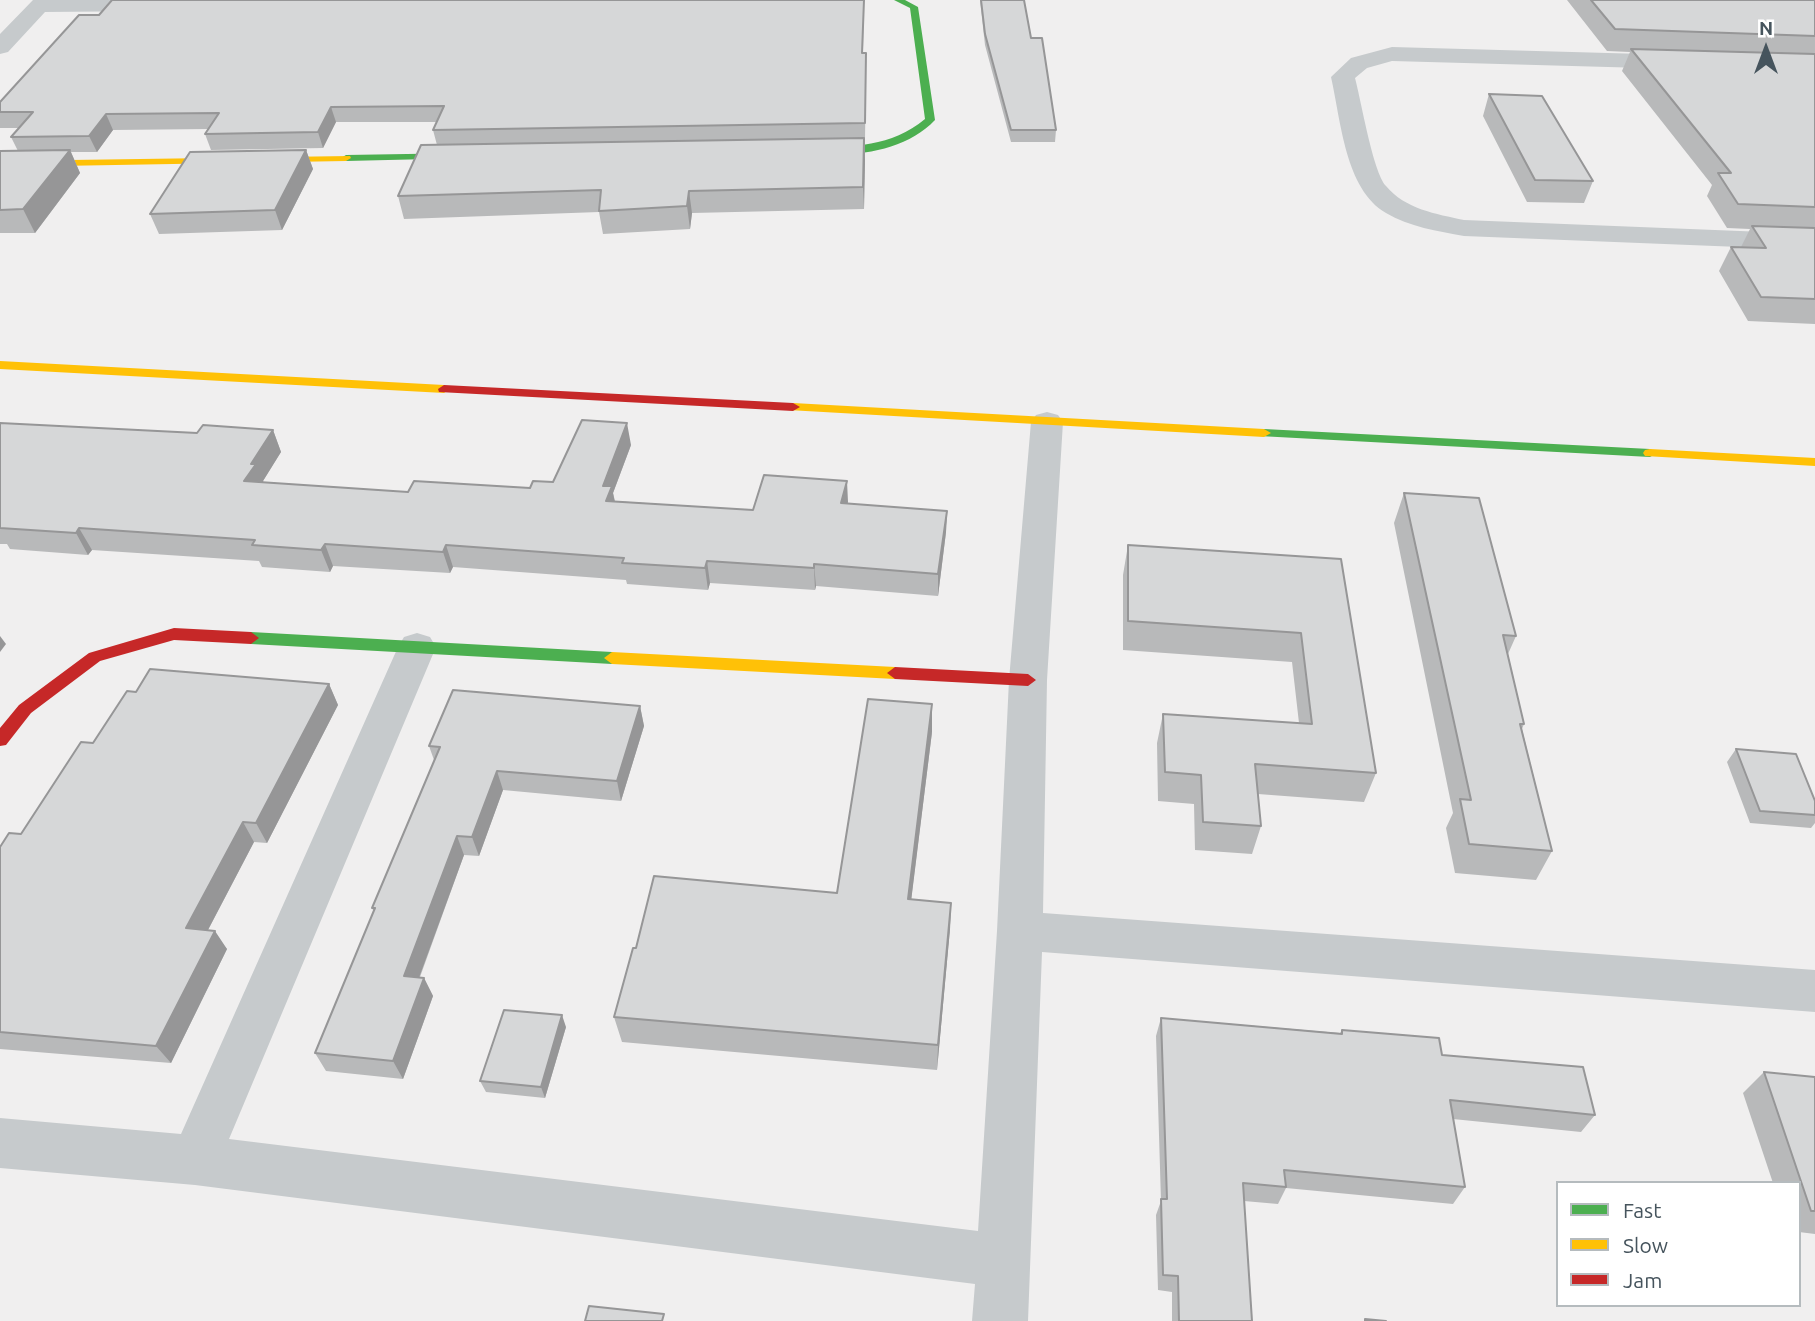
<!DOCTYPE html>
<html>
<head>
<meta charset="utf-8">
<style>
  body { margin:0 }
  #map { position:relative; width:1815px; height:1321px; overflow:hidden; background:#f0efef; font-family:Ubuntu,sans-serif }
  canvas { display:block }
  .legend { position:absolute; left:1556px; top:1181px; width:245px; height:126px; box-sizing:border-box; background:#fff; border:2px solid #b5bbbe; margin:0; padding:9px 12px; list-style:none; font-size:21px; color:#46545d }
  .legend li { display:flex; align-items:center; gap:14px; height:35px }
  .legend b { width:35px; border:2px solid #b5bbbe }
  .north { position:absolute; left:1731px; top:14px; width:70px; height:70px; -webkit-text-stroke:5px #fff; paint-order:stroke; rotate:0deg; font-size:19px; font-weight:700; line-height:28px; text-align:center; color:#46545d }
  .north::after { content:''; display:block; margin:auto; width:24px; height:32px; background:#46545d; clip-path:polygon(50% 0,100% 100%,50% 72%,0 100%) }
</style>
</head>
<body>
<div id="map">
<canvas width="1815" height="1321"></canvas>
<ul class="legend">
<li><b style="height:9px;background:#4caf50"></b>Fast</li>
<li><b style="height:9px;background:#ffc107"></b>Slow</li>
<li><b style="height:9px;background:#c62828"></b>Jam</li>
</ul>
<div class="north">N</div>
</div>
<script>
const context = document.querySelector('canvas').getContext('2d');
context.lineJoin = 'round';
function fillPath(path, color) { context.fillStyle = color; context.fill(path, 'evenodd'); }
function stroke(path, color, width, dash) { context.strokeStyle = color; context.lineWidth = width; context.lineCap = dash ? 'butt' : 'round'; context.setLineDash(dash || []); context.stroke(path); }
fillPath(new Path2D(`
  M33,0H168L171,4L168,9L160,11L45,12L8,52L0,54V34Z
  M1392,47L1680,55L1688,57L1692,62L1688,67L1680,69L1392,61L1367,68L1355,78C1361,100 1373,172 1386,186C1405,209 1436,214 1464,220L1815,234V250L1464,236C1438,231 1409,227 1386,213C1345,189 1341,121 1331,77L1351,58Z
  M1047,412L1058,415L1063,422L1047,680L1043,913L1815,970V1012L1042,952L1028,1321H972L975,1284L195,1185L0,1168V1118L181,1134L398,647L404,637L417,633L430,637L436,647L229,1139L978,1231L997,931L1009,680L1031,422L1036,415Z`), '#c6cacc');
fillPath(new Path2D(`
  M894,0H905L918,7L935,120C905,152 849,159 807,152L806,150L811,147C853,147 891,147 925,119L910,8Z
  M468,153L473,156L472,158L346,161L341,158L346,155Z
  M1264,429L1650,449L1657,453L1650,457L1259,436L1257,433Z
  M251,632L612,652L620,658L612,664L251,644L243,638Z`), '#4caf50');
fillPath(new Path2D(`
  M350,156L351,158L346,161L0,167V161Z
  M0,361L444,385L450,389L444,393L0,369Z
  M793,403L1264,429L1271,433L1264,437L788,410V404Z
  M1650,449L1815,458V466L1645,456L1643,453L1645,450Z
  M612,652L895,667L903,673L895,679L612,664L604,658Z`), '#ffc107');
fillPath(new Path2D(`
  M444,385L793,403L800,407L793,411L439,392L438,389Z
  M174,628L251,632L259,638L251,644L174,640L100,661L31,713L6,745L0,746V728L19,705L89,653Z
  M895,667L1028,674L1036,680L1028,686L895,679L887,673Z`), '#c62828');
fillPath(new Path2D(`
  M864,0L863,53H866V68L864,209L692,213L690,229L603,234L599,212L404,219L398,196L437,145L433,130L437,122H336L323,148L211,150L205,134L209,129L113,130L97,152H71L80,173L35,233H0V151H18L11,137L19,128H0V102Z
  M980,0H1024L1031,38L1056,130L1055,142H1011L985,45Z
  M1567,0H1815V324L1748,321L1719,271L1731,247H1741L1750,229L1727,228L1707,196L1712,185L1622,71L1630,52L1607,51Z
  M1489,94L1593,181L1584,203L1527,202L1483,116Z
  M306,150L313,169L282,230L159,234L150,214Z
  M0,423L197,433L273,430L281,452L263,481V482L408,492L530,488L553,482L631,445L613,493L615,501L753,510L848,504L947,511L946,532L938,596L816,586L815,590L710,583L708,590L627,584L626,580L453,567L450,573L333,566L330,572L262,567L259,561L92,550L88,555L10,549L7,544H0Z
  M1404,493L1516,636L1508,654L1524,724L1522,729L1552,851L1536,880L1455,873L1446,828L1453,813L1394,523Z
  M1128,545L1341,559L1376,773L1364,802L1258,794L1261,826L1252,854L1195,850L1194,804L1158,801L1157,743L1163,714L1299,723L1292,662L1123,650V575Z
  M329,684L338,705L267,843L254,842L208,930L227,949L171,1063L0,1049V847L21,834L136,692Z
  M640,706L644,726L621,801L503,790L479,856L464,855L420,977L424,978L433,996L403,1079L326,1071L315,1053L374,912L372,908L434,760L429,746Z
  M932,732L911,900L951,903L950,929L937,1070L622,1042L614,1017L636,948L837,893Z
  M1736,749L1815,801V823L1811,828L1750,823L1727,762Z
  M1161,1018L1340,1033L1342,1030L1442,1055L1595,1115L1581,1132L1453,1119L1465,1187L1453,1204L1286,1188L1278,1204L1244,1201L1252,1321H1172V1292L1158,1290L1156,1215L1161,1201L1156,1036Z
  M566,1027L545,1098L486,1092L480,1081Z
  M1764,1072L1815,1077V1234L1799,1232V1183H1773L1743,1093Z`), '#b8b9ba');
fillPath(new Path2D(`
  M331,107L336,122L323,148L318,132Z
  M106,114L113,130L97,152L89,136Z
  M864,138L865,160L864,209L863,187Z
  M70,150L80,173L35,233L23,209Z
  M306,150L313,169L282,230L275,210Z
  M689,191L692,213L690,229L687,206Z
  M627,423L631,445L613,493L616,508L610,523L603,486Z
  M273,430L281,452L263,481L265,486L244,481L251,464Z
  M847,481L848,502L842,525L841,503Z
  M947,511L946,532L938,596V574Z
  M79,528L92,550L88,555L76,533Z
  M325,544L333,566L330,572L321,550Z
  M446,545L453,567L450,573L443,552Z
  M707,561L710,583L708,590L705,568Z
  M814,564L816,586L815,590L814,568Z
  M0,636L6,644L0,652Z
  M329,684L338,705L267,843L256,823Z
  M932,704V732L908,926V899Z
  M640,706L644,726L621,801L617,781Z
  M497,771L503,790L479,856L472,837Z
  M243,822L254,842L199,947L186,928Z
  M457,836L464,855L413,994L404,976Z
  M951,903L950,929L937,1070L938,1045Z
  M215,931L227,949L171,1063L156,1046Z
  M424,978L433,996L403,1079L393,1061Z
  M562,1015L566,1027L545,1098L541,1087Z`), '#969697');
const building = new Path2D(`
  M112,0H864L862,53H866L865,123L433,130L444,106L331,107L318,132L205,134L219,113L106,114L89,136L11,137L33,112H0V102L79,15H99Z
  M981,0H1024L1031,38H1042L1056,130H1011L985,34Z
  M1591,0H1815V36L1615,29Z
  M1631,49L1815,54V207L1738,204L1718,173H1731Z
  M1489,94L1542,96L1593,181L1535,180Z
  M864,138L863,187L689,191L687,206L599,211L601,190L398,196L421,145Z
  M70,150L23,209L0,210V151Z
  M306,150L275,210L150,214L190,152Z
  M1752,226L1815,228V299L1761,297L1731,247L1766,248Z
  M582,420L627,423L603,486H612L606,501L753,510L764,475L847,481L841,503L947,511L938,574L814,564V568L707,561L705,568L622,563L624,558L446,545L443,552L325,544L321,550L252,545L255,540L79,528L76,533L0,528V423L197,433L203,425L273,430L251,464H256L244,481L408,492L414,481L530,488L533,481L553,482Z
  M1404,493L1479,498L1516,636L1503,635L1524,724H1520L1552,851L1469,844L1460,799L1471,800Z
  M1128,545L1341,559L1376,773L1255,764L1261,826L1203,822L1201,775L1165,772L1163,714L1312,724L1301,633L1128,621Z
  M150,669L329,684L256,823L243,822L186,928L215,931L156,1046L0,1032V847L9,833L21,834L81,742L93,743L127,691L136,692Z
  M453,690L640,706L617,781L497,771L472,837L457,836L404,976L424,978L393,1061L315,1053L375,908H372L440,747L429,746Z
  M868,699L932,704L908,899L951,903L938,1045L614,1017L633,948H636L654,876L837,893Z
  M1736,749L1796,754L1815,801V815L1760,811Z
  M504,1010L562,1015L541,1087L480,1081Z
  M1161,1018L1342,1034V1030L1439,1038L1442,1055L1583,1067L1595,1115L1450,1100L1465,1187L1284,1170L1286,1187L1243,1183L1252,1321H1179L1178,1276L1163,1275L1161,1199H1167Z
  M1764,1072L1815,1077V1211H1811Z
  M589,1306L664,1314L662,1321H585Z
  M1365,1319L1386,1321H1365Z`);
fillPath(building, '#d6d7d8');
stroke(building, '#969697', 2);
</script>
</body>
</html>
